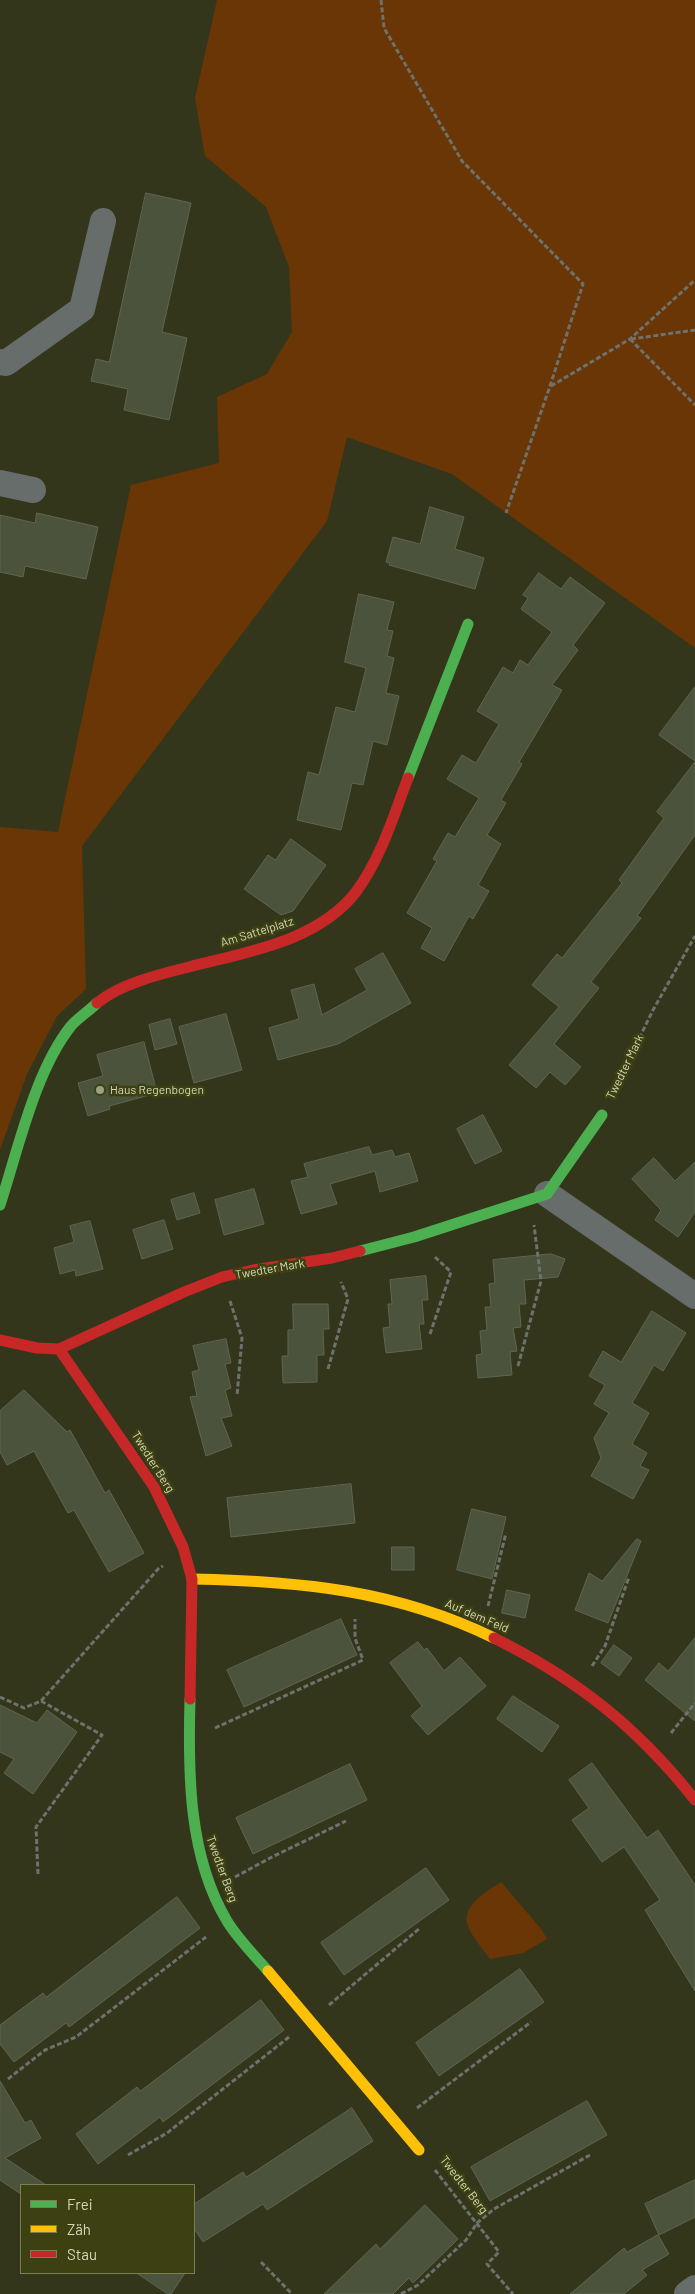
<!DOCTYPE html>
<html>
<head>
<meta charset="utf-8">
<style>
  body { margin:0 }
  #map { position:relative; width:695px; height:2294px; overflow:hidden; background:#34361c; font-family:Barlow,sans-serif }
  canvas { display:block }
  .legend { position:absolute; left:20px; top:2184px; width:175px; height:90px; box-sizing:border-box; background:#3d4011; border:1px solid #7a7d55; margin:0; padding:6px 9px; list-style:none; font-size:15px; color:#d5d9ba }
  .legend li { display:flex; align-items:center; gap:10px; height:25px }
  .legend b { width:25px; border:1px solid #7a7d55 }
</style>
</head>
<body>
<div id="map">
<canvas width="695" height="2294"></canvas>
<ul class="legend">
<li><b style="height:6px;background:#4caf50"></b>Frei</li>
<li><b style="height:6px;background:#ffc107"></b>Zäh</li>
<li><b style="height:6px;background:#c62828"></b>Stau</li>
</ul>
</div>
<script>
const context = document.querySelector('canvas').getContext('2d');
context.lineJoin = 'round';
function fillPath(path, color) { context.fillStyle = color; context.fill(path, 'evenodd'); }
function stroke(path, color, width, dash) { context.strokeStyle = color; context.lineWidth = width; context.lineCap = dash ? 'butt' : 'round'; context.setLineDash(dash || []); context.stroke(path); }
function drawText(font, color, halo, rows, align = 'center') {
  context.font = font + ' Barlow,sans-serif'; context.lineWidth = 5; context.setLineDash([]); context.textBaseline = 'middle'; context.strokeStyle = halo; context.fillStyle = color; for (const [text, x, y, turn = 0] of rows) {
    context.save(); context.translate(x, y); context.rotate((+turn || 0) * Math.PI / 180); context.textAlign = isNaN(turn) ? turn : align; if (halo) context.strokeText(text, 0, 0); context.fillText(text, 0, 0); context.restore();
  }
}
fillPath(new Path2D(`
  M217,0H695V648L452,474L347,437L327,521L82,846L86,989L57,1016L27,1074L0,1150V827L58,832L131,485L219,463L217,397L267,374L292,332L289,267L266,207L205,156L195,98Z
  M501,1882L542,1930L547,1939L523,1953L490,1959C483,1949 472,1937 468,1926C460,1906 487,1891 501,1882Z`), '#6a3606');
const building = new Path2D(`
  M146,193L191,203L162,332L187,338L169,420L124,410L128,389L91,381L96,359L109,362Z
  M430,507L464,517L455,549L484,558L475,589L389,565L390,563L386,562L393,537L420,544Z
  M37,513L98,527L86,579L25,566L23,577L0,572V515L35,523Z
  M539,573L561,589L570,577L605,603L573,645L578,650L552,685L562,690L519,762L522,764L501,800L506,803L487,835L501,844L478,885L489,891L473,919L469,916L444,961L421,948L432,928L407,913L437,861L433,859L448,833L455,837L479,798L447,779L462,755L476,763L499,724L477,711L503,667L513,673L520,660L528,665L552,632L521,609L528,598L523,595Z
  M359,594L394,602L387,630L393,631L387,656L394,658L386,693L399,696L387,745L373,741L363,785L352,783L341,830L297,820L308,772L319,775L336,707L355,712L366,668L345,662Z
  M695,687V761L659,735Z
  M695,762V835L637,916L641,918L591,982L599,988L554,1044L581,1067L565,1085L550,1072L536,1088L509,1065L559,1007L532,985L557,954L562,958L622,883L619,880L664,818L657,812Z
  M291,839L326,865L293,911L281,915L244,889L268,855L275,860Z
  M383,953L411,1003L338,1044L278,1060L269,1028L299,1019L291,990L314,984L322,1015L367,990L355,969Z
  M226,1014L242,1070L194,1083L179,1027Z
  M170,1019L177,1044L155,1050L149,1025Z
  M144,1042L157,1093L109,1106L110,1109L88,1116L78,1083L103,1076L97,1055Z
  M483,1115L502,1151L475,1164L457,1129Z
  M369,1147L372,1155L392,1150L395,1157L409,1153L418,1181L380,1192L375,1171L330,1184L337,1204L301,1214L291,1181L308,1177L304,1164Z
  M654,1158L675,1181L695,1162V1212L678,1237L655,1220L661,1210L632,1179Z
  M254,1189L264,1224L224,1235L215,1200Z
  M194,1193L200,1213L177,1220L171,1200Z
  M164,1220L173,1249L142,1259L133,1230Z
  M90,1221L103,1269L76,1276L75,1270L60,1274L54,1248L74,1242L70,1226Z
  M551,1254L565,1259L558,1277L524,1280L526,1304H519L521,1327L513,1328L517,1351L510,1352L512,1375L478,1378L476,1355L482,1354L480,1331L487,1330L485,1307H491L489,1284L495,1283L493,1260Z
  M426,1276L428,1300H422L424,1324H419L422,1349L386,1353L383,1328L390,1327L388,1304H392L390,1280Z
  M293,1304H328L329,1329H323L324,1355H317V1382L283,1383L282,1356H288V1330H293Z
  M652,1311L686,1333L663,1371L654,1365L632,1403L649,1413L632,1444L647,1453L640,1466L649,1470L633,1499L591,1476L601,1458L594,1438L609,1413L594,1404L605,1385L589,1376L603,1351L621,1362Z
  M226,1339L231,1363L225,1364L231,1388L225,1390L232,1416L221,1418L232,1446L206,1456L190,1397L197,1396L192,1372L199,1370L193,1346Z
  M24,1390L67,1432L70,1430L105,1493L109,1490L144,1553L109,1572L74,1510L68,1513L34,1451L7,1465L0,1452V1411Z
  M351,1484L355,1523L231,1537L227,1498Z
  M472,1509L506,1517L492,1579L457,1570Z
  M637,1539L641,1541L608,1623L575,1610L589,1573L602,1581Z
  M392,1547H414V1570H392Z
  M507,1590L530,1595L525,1618L502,1613Z
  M341,1619L357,1655L244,1707L227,1670Z
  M695,1638V1721L645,1680L659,1663L668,1671Z
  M418,1642L424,1650L427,1648L444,1671L460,1657L486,1686L428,1735L411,1716L422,1706L390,1663Z
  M614,1645L632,1658L619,1676L601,1663Z
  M513,1696L559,1726L542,1752L497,1719Z
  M0,1705L37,1723L47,1710L77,1732L33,1794L4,1773L14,1759L0,1752Z
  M592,1763L647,1838L658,1830L695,1885V1991L645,1910L660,1900L624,1847L602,1862L572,1820L589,1808L569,1780Z
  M350,1764L367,1800L253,1854L236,1818Z
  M426,1868L449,1900L344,1975L321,1943Z
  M177,1897L200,1928L69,2027L66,2023L14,2062L0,2044V2025L43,1993L46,1997Z
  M520,1969L544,2002L439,2076L416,2043Z
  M261,2000L284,2030L163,2122L160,2117L98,2164L76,2134L137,2087L140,2091Z
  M0,2081L25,2123L31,2120L41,2138L5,2158L46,2185H21V2194L0,2180Z
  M587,2101L607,2135L490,2201L471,2167Z
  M352,2108L373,2141L267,2210L263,2204L203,2242L194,2228V2204L243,2172L246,2177Z
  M695,2180V2217L659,2235L645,2204Z
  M425,2205L458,2239L413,2283L409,2278L393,2294H324L376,2244L380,2249Z
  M658,2235L669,2254L642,2270L647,2275L624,2294H570L624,2248L627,2252Z
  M137,2273H185L171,2294H168Z`);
fillPath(building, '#4c533d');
stroke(building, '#5f6650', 1);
stroke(new Path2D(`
  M381,0L384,28L462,161L583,284L550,386L506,513
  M630,339L695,405
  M631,339L695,330
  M551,386L630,339L695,280
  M613,1092L653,1010L695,936
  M230,1301L242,1338L237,1396
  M430,1334L451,1272L435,1257
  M518,1366L541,1281L534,1225
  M328,1369L348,1299L341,1282
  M488,1606L506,1533
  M592,1666L605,1646L629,1577
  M0,1697L24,1708L41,1701L159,1568L163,1566
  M215,1728L363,1660L355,1638V1619
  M671,1733L695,1703
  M38,1874L36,1827L102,1735L41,1701
  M235,1877L272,1857L346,1821
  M329,2005L420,1928
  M8,2079L45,2050L76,2037L206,1937
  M417,2108L531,2022
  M128,2155L167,2133L289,2037
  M435,2170L499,2252L487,2264L513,2294
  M261,2262L292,2294
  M401,2294L418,2285L466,2240L477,2223L494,2209L590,2155`), '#6d726c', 3, [5, 2.5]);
stroke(new Path2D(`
  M0,362L6,363L82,309L103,221
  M0,483L33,490
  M547,1194L695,1296
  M687,2294L695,2288`), '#666d6a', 26);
stroke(new Path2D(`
  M408,778L468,624
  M0,1205C18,1150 35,1071 71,1026C78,1018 89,1011 97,1003
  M360,1251L414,1237L547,1194L602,1115
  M190,1699C188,1772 188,1856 227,1921C238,1939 254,1955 268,1971`), '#4caf50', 11);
stroke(new Path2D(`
  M192,1579C299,1581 396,1590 494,1638
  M268,1971L419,2150`), '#ffc107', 11);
stroke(new Path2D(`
  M97,1003C120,984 160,974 189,967C246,952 317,942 356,892C381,858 393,817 408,778
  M0,1340L37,1348L59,1349L184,1292L222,1277L253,1270L332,1258L360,1251
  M59,1349L154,1487L183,1547L192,1579L190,1699
  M494,1638C577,1679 638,1728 695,1800`), '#c62828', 11);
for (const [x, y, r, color] of [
  [100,1090,5,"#9da083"]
]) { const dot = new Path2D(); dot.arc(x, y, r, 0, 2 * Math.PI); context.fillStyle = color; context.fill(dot); stroke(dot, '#3d4011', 2); }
drawText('12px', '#d5d9ba', '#3d4011', [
  ["Am Sattelplatz",257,932,-17],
  ["Twedter Mark",625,1067,-64],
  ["Twedter Mark",270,1269,-10],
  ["Twedter Berg",153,1462,58],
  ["Auf dem Feld",477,1616,23],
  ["Twedter Berg",222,1869,70],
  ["Twedter Berg",464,2185,52]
]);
drawText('12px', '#d5d9ba', '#3d4011', [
  ["Haus Regenbogen",110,1090]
], 'left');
</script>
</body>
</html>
